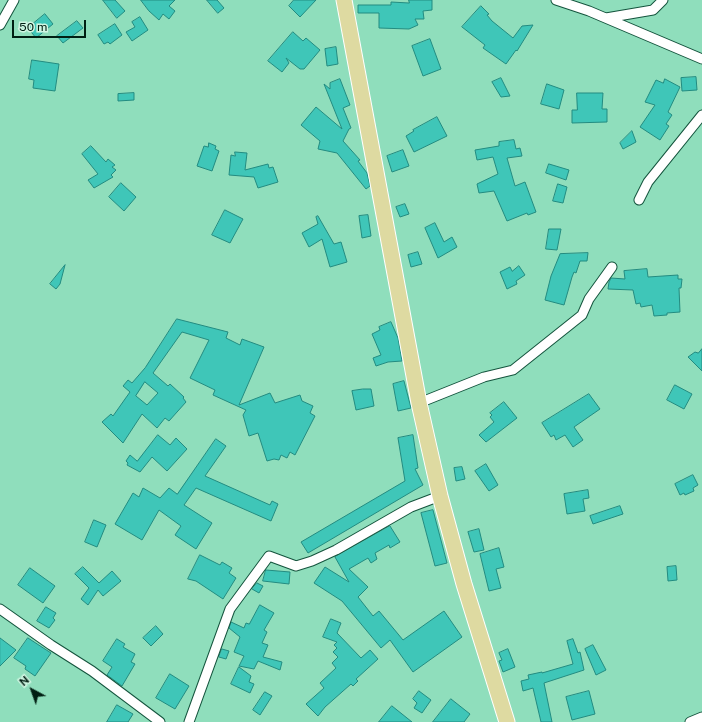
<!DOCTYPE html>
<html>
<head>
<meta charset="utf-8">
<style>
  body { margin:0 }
  #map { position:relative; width:702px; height:722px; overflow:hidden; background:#8fdebc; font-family:"Public Sans",sans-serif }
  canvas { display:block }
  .north { position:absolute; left:12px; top:670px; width:40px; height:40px; -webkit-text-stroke:3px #d0f6e3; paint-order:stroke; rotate:319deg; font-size:11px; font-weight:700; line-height:16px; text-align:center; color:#001f13 }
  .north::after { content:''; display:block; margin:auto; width:14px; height:18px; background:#001f13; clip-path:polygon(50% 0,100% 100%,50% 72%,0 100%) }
  .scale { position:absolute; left:12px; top:20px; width:74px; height:18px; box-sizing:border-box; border:2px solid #001f13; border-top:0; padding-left:5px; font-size:12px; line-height:14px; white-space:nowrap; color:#001f13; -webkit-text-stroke:3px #d0f6e3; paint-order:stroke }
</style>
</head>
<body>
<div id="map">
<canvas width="702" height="722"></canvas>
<div class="north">N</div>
<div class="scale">50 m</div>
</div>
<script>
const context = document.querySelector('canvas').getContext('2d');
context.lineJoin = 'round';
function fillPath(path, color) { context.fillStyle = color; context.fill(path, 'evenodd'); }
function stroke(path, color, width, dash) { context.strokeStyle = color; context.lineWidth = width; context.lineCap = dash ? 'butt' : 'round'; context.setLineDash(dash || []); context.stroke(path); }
const building = new Path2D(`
  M103,0H115L125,11L117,18Z
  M141,0H175L169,6L175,11L169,19L163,14L159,20L149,11Z
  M207,0H217L224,8L218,13Z
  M294,0H316L300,17L289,6Z
  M409,0H432V10L423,11L424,19H415L418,25L409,29L379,28V13H358V5H391V2L409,3Z
  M481,6L489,14L487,15L492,21L513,38L522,26L533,25L517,51L516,50L506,64L483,48L485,45L462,27Z
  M45,14L53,24L36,38L28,28Z
  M140,17L148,30L132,41L126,32L135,27L132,22Z
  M77,21L83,28L63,43L57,36Z
  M115,24L122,35L110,44L108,42L104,44L98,35Z
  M293,32L303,41L306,38L320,50L304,69H300L286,58L289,63L282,72L268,61Z
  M430,39L441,69L423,76L412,46Z
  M336,47L338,64L327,66L325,49Z
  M32,60L59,64L55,91L33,88L34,80L29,79Z
  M696,77L697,90L682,91L681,78Z
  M501,78L510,96L501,97L492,82Z
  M340,79L350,105L343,108L351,128L349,129L343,141L360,160L358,161L367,173L370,186L366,189L337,153L318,149L320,141L301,125L316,107L342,129L324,84L330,89V83Z
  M665,79L680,87L668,112L672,115L666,124L669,126L660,140L640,127L655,105L645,102L656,80L663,83Z
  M547,84L564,90L559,109L541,104Z
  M134,93V100L118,101V94Z
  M577,93H603L602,109H607V122L572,123V110H577Z
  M437,117L447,136L414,152L406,136L414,131L413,130Z
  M632,131L636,142L623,149L620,143Z
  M514,140L516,149L520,148L522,156L507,158L515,186L525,182L536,212L528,215L527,213L507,221L494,191L479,193L477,184L498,174L493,157L477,160L475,150L499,146V142Z
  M209,143L216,146L215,149L219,151L212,171L197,166L204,146L208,147Z
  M91,146L106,162L108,159L115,165L112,167L116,170L111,175L113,177L94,188L88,180L98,174L82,154Z
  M403,150L409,166L392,172L387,156Z
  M235,152L247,153L245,170L268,164L269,168L273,167L278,182L258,188L254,177L229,175L231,155L235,156Z
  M549,164L569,170L566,180L546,173Z
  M121,183L136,197L124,211L109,197Z
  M558,184L567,187L563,203L553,201Z
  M405,204L409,214L400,217L396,207Z
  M225,210L243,219L230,243L212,235Z
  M368,215L371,236L362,238L359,216Z
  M318,216L334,244L341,242L347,262L330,267L322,239L309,247L302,233L318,224L316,217Z
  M435,223L444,242L452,237L457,247L438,258L425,228Z
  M549,229H561L557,250L546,249Z
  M418,252L422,264L411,267L408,255Z
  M588,253L587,261H580L576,273L574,272L572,277L564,305L545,300L551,276L560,254Z
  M65,265L60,284L56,289L50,284Z
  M519,266L525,275L516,281L517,284L507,289L500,272L510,267L512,271Z
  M647,269L648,277L678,275V279H682L681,288H679L680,312L667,313V315L654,316L652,305L641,307L640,303L636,304L633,290L608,289L609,282L611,278L625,279L624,271Z
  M177,319L228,332L226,338L240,345L242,339L264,347L239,405L270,393L275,403L300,395L302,401L313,406L310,413L315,416L295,455L290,452L287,458L281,455L279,460L274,459L267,461L258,433L249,436L243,415L246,410L213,395L215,390L190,378L209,340L182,332L153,373L168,386L170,384L184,397L183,398L186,402L169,421L165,418L157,428L142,414L123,443L102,422L111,414L113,416L125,399L130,392L123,386L128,380L132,383L145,368ZM145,382L158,393L147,405L136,396Z
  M391,322L398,338L402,361L388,362L376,366L373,358L381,355L372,334L380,330L379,327Z
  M702,349V371L688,357L695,352L698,353Z
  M404,381L411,408L398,411L393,384Z
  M675,385L692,394L684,409L667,400Z
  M363,389H371L374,406L356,410L352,391Z
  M589,394L600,409L574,427L583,440L573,447L565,435L556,440L554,435L551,437L542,423Z
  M504,402L517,418L486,442L479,435L494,422L490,417L492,415L490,413Z
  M158,435L170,445L176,438L187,449L167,471L152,457L140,472L127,465L128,463L126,461L130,455L137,461Z
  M413,435L418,468L415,469L423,485L308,553L301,542L405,481L398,438Z
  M216,439L226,446L205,476L270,505L272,501L278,504L271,521L196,488L184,505L212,523L196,549L175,535L181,526L159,510L142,540L115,524L133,493L139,497L143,488L160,498L169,488L177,494Z
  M486,464L498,485L489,491L475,471Z
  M462,467L465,479L456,481L454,468Z
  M693,475L698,485L693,488L694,491L685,495L684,493L680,495L675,484Z
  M588,490L589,498L583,499L585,511L567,514L564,494Z
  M620,506L623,514L593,524L590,516Z
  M433,510L447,563L435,566L421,513Z
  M94,520L106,525L97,547L85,542Z
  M390,526L400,542L390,548L389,545L375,553L377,559L371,563L368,558L349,569L368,587L358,597L373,616L379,611L403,640L444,611L462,637L413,672L390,640L381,648L342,601L314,583L325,567L349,582L335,557Z
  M479,529L484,550L474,552L468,532Z
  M499,548L504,567L496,569L501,588L489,591L480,554Z
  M200,555L220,565L222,562L232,568L229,573L236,578L223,599L196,581L188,579Z
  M676,566L677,580L668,581L667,567Z
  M83,567L99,583L112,571L121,581L103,596L98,590L88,605L81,599L89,588L75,574Z
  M30,568L55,586L43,603L18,585Z
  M266,570L290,572L289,584L263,581Z
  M257,583L263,586L259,593L252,589Z
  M260,605L274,613L264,630L267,632L262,643L268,645L263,657L282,662L280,670L258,661L254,669L239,666L244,656L234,652L240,637L229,628L231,622L244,628L246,623L249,624Z
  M46,607L56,613L53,618L55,620L49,628L37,621Z
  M331,619L341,623L337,633L361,658L370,650L378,659L356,679L358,681L353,686L351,684L325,707L318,716L306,704L324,688L320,683L336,668L332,663L338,657L333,652L337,648L334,645L337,642L323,637Z
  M156,626L163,634L151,646L143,638Z
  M0,638L16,650L0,666Z
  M28,638L51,653L35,676L25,669L26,666L14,658Z
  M117,639L125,644L123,647L135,654L131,662L135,664L122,686L107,675L112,667L103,661Z
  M573,639L578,653L580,652L584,670L544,683L552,722H541L533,688L523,691L521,681L529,679L528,675L542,672V673L573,664L567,641Z
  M593,645L606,670L596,675L585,649Z
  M222,649L229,651L226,659L219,657Z
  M508,649L515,667L503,672L499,661L502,660L499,653Z
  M239,667L251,676L249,682L254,684L250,693L231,684Z
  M170,674L189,686L175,709L156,698Z
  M419,691L431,700L422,713L414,708L417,703L413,699Z
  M589,691L595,714L572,720L566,697Z
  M265,692L272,696L260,715L253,710Z
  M451,699L470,714L464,722H433Z
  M117,705L133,714L128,722H107Z
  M392,706L412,722H379Z`);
fillPath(building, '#3fc6b8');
stroke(building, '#238b80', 1);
const minor = new Path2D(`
  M556,0L589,11L702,59
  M606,18L653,10L663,0
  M0,25L14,0
  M639,200L648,182L702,115
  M419,403L484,377L513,370L582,315L589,299L612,267
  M0,609L51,645L92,671L160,722
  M189,722L230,609L269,556L296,566L312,561L336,550L411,507L440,496
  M690,722L702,717`);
const primary = new Path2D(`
  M344,0L419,403L440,496L464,584L507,722`);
stroke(minor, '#14543d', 11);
stroke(primary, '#fff', 17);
stroke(minor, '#fff', 9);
stroke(primary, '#dedaa1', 15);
</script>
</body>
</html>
